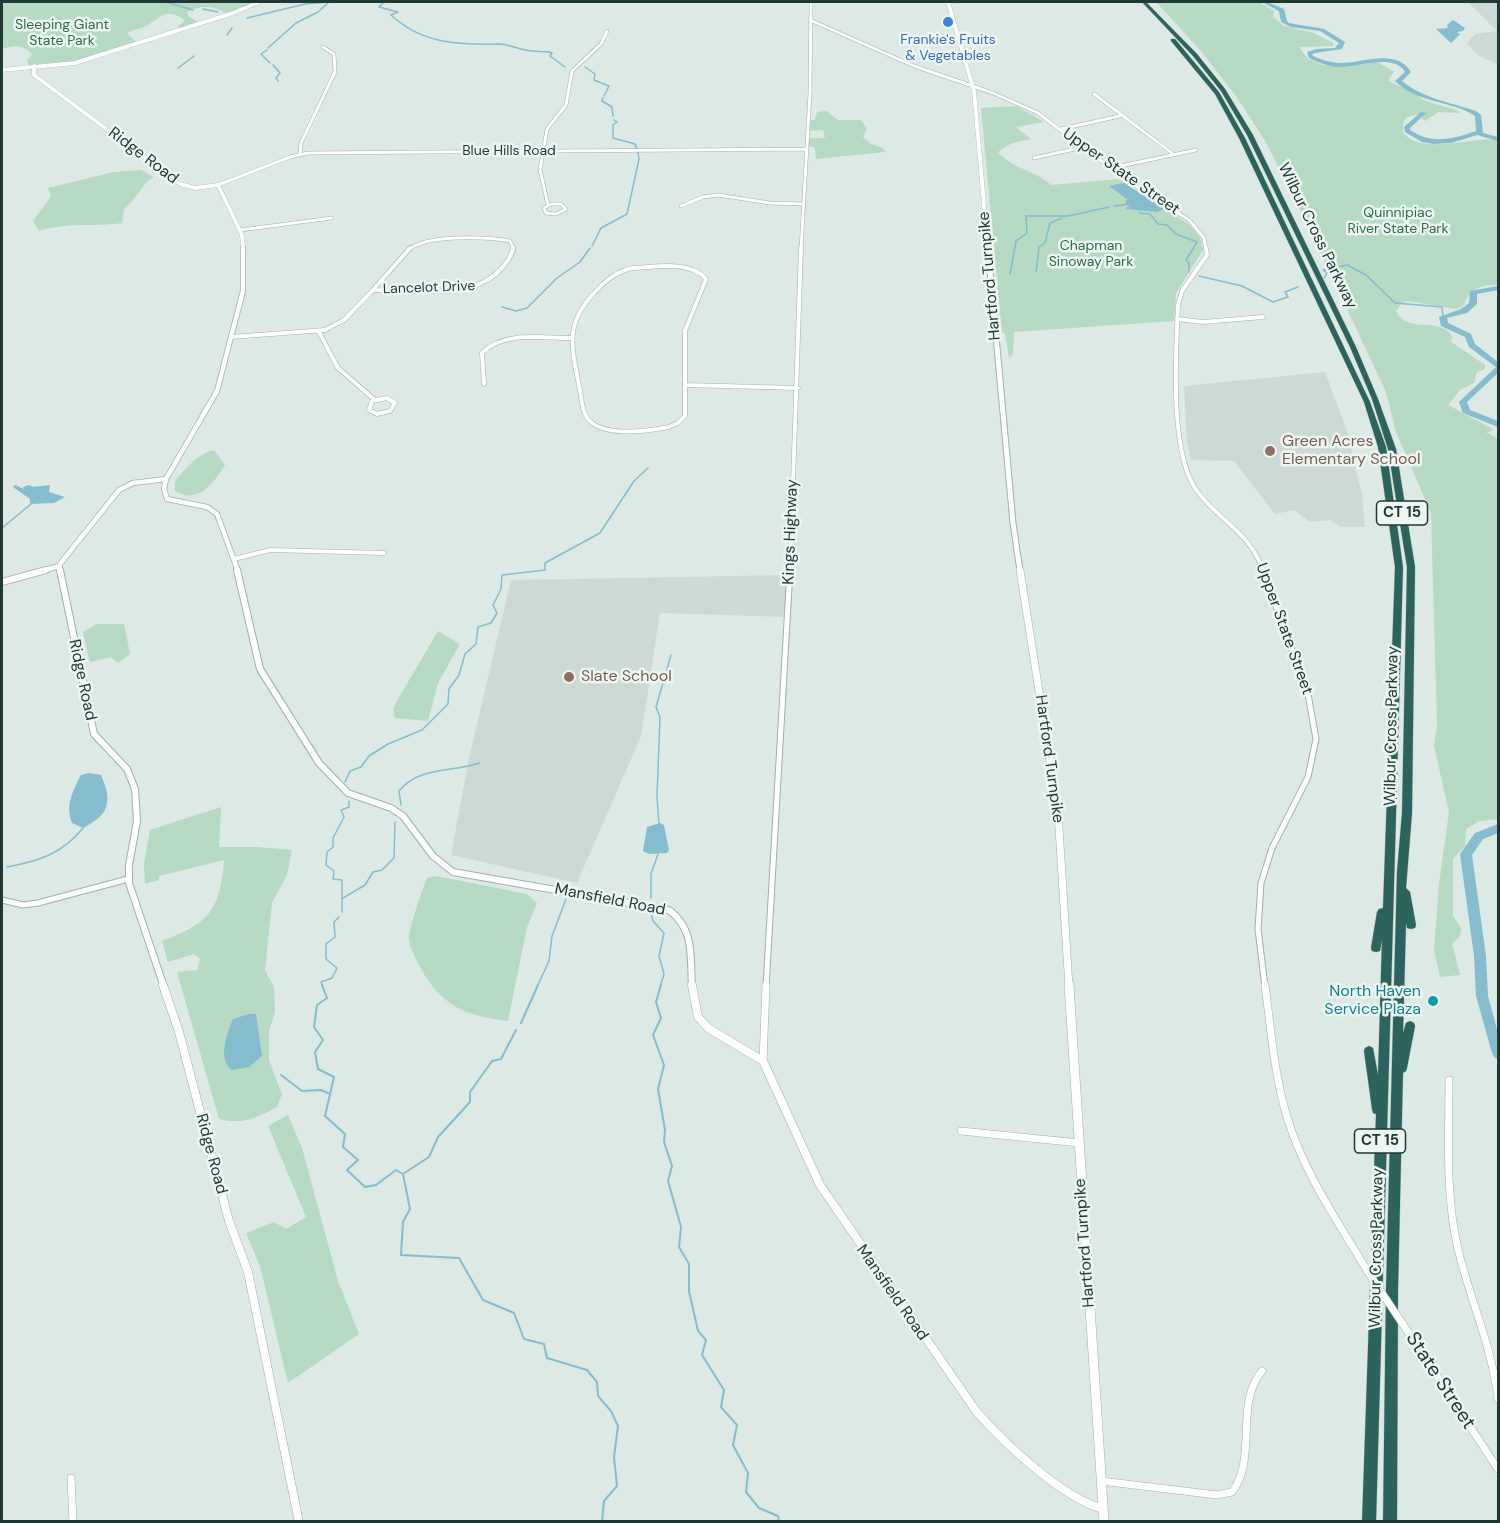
<!DOCTYPE html>
<html>
<head>
<meta charset="utf-8">
<style>
  body { margin:0 }
  #map { position:relative; width:1500px; height:1523px; overflow:hidden; background:#dde9e5; font-family:"DM Sans",sans-serif }
  canvas { display:block }
  .frame { position:absolute; inset:0; border:3px solid #1f3833; pointer-events:none }
</style>
</head>
<body>
<div id="map">
<canvas width="1500" height="1523"></canvas>
<div class="frame"></div>
</div>
<script>
const context = document.querySelector('canvas').getContext('2d');
context.lineJoin = 'round';
function fillPath(path, color) { context.fillStyle = color; context.fill(path, 'evenodd'); }
function stroke(path, color, width, dash) { context.strokeStyle = color; context.lineWidth = width; context.lineCap = dash ? 'butt' : 'round'; context.setLineDash(dash || []); context.stroke(path); }
function drawText(font, color, halo, rows, align = 'center') {
  context.font = font + ' "DM Sans",sans-serif'; context.lineWidth = 5; context.setLineDash([]); context.textBaseline = 'middle'; context.strokeStyle = halo; context.fillStyle = color; for (const [text, x, y, turn = 0] of rows) {
    context.save(); context.translate(x, y); context.rotate((+turn || 0) * Math.PI / 180); context.textAlign = isNaN(turn) ? turn : align; if (halo) context.strokeText(text, 0, 0); context.fillText(text, 0, 0); context.restore();
  }
}
fillPath(new Path2D(`
  M1468,2H1498V65L1478,55L1467,43L1475,34L1497,31Z
  M1325,372L1347,431L1362,495L1365,527H1340L1330,520L1310,522L1294,510L1275,514L1234,461L1191,460L1187,442L1184,386Z
  M789,575L787,617L660,613L641,736L577,883L451,855L469,758L511,580Z`), '#ccd9d4');
fillPath(new Path2D(`
  M2,2H257L228,14C215,6 202,4 187,12L188,16L200,23L177,28L185,20C165,7 161,18 146,26C140,29 133,30 127,33L136,42L72,63L29,66L27,61L32,54C23,44 13,45 2,49Z
  M1156,2H1259L1274,11L1273,17L1284,26L1314,33L1333,43L1334,46L1299,47L1308,59L1323,65L1346,67L1377,62L1394,71L1388,81L1413,92L1423,100L1459,111L1458,113L1439,112L1425,121L1422,119L1421,114L1407,117L1403,123V133C1423,156 1472,136 1498,140V285C1480,284 1470,289 1463,306L1456,309L1408,301L1402,303L1396,311C1407,335 1439,315 1453,337L1450,341L1485,365V369L1477,372L1474,383L1460,390L1448,405L1491,428L1493,431L1486,432L1498,439V819L1479,821L1466,829L1465,846L1453,859V916L1461,928L1460,936L1452,944L1460,975L1440,977L1434,950L1439,884L1449,812L1434,746L1437,725L1431,513L1396,432L1386,392L1297,203L1264,139L1236,96L1201,51Z
  M1016,106L1044,122L1016,127L1031,139L1012,143L998,152C1012,169 1035,170 1051,185L1119,179L1190,225L1201,239L1203,250L1176,293L1174,321L1014,332L1013,354L1009,358L1005,333H1002L981,108Z
  M826,111L838,120H861L867,129L863,137L871,144L883,148L885,152L816,159L815,148L809,146V138H825L823,130L810,131V120H815L817,112Z
  M141,170L154,177C142,183 136,200 124,209L122,223C94,227 67,222 39,231L33,221L51,196L48,188L114,172Z
  M214,450L225,465C213,484 198,505 175,491V481C185,469 197,454 214,450Z
  M97,624H124L130,654L118,663L111,657L90,662L83,632Z
  M438,631L460,644L438,683L428,721L395,718L393,709L398,699Z
  M221,807L219,847H257L292,850L287,875L272,903L265,970L274,987L275,1012L269,1031V1060L282,1094L277,1107C256,1118 242,1125 219,1119L177,972L197,970L200,959L194,954L168,962L162,941C209,923 220,911 224,860L159,876V880L145,884L144,864L150,830Z
  M436,876L527,894L537,903L527,927L508,1021C464,1016 440,1005 419,965C415,957 410,949 409,939C408,930 423,888 427,878Z
  M288,1115L302,1148L338,1281L359,1334L288,1383L260,1266L246,1233L274,1222L286,1229L306,1217L268,1126Z`), '#b6dac3');
fillPath(new Path2D(`
  M1453,20L1465,28L1463,31L1457,32L1460,34L1451,43L1436,29L1448,28L1447,25Z
  M1124,183L1164,209L1157,212L1127,209L1126,208L1130,206L1125,204L1127,199L1109,186Z
  M15,485L24,489L23,487L29,485L33,487L50,485L49,492L65,497L54,503L30,504V499L13,487Z
  M89,773L101,775C113,802 109,815 83,828L72,823C65,806 73,790 81,775Z
  M660,823L664,825L669,850L667,853L649,854L643,851L647,827Z
  M249,1014H256L262,1056L249,1067L232,1070C217,1060 227,1033 233,1019Z`), '#85bcce');
stroke(new Path2D(`
  M166,2L193,10
  M384,2L379,7L398,12L391,15C422,44 459,45 499,44C508,44 517,49 526,50C534,52 541,51 549,52L552,53L550,56L565,67
  M249,4L254,2
  M203,9L218,12
  M247,18L305,4L327,2
  M227,35L232,28
  M268,48L296,23L318,12L329,2
  M267,50L261,54L270,63
  M273,65L280,73L276,78L278,81
  M585,67L595,74L594,80L609,86L604,96
  M178,68L194,56
  M603,98L602,101L612,107L613,116
  M614,120L617,122L613,125V138L635,144L637,149
  M1114,206L1131,204
  M1139,213L1150,214L1158,224L1167,225L1176,234L1197,242L1186,260L1189,263V272
  M592,246L601,228L627,214L639,159L638,152
  M1036,272L1039,247L1045,243L1050,223L1062,218
  M1010,274L1016,241L1027,233L1026,216H1068L1109,207
  M1199,276L1242,286L1273,302L1288,297L1285,292L1298,287
  M1324,278L1327,273L1323,270L1347,265L1366,275L1395,303L1442,307L1443,317
  M502,307L516,311L527,308L557,278L580,262L590,248
  M2,528L31,504
  M345,782L350,771L361,767L369,756L388,744L422,730L448,704L449,689L459,675L465,654L476,644L478,627L491,623L497,613L493,605L501,589L502,575L545,570V563L600,533L634,481L648,468
  M401,805L399,791C419,766 451,773 479,763
  M659,825L657,796L660,717L656,707L671,655
  M7,867C39,861 62,854 83,828
  M343,898L365,885L373,872L382,870L394,858L395,822
  M651,898V874L658,854
  M342,912V880L333,879L334,871L326,865L327,852L333,847V838L344,817L341,810L349,807V801
  M651,912L653,921L664,933L659,956L664,974L660,987
  M323,987L321,982L332,978L337,968L326,959V944L335,937L334,922L339,917
  M537,987L549,961L552,936L566,899`), '#85bcce', 1.5);
stroke(new Path2D(`
  M322,985L327,998L317,1005L314,1027L323,1040L315,1052L318,1069L334,1077L325,1116L345,1134L343,1147L358,1160L347,1170L365,1187L376,1185L396,1170L403,1174L410,1209L403,1222L401,1255L459,1258L483,1300L514,1313L524,1339L544,1344L547,1358L587,1370L597,1382L598,1396L611,1411L618,1426L614,1457L617,1486L604,1501L602,1522
  M661,985L656,1002L661,1018L653,1035L664,1065L658,1089L665,1130L664,1142L672,1166L668,1181L681,1227L679,1247L689,1264V1291L698,1331L706,1340L702,1355L724,1390L721,1407L737,1425L733,1445L748,1473L746,1492L759,1508L778,1516L779,1522
  M521,1023L538,985
  M281,1075L302,1091L321,1090L328,1093
  M403,1174L429,1157L438,1137L470,1102V1092L492,1061L501,1059L516,1030`), '#85bcce', 2);
fillPath(new Path2D(`
  M1262,2H1267L1284,9L1287,21L1289,23L1324,29L1345,42L1342,49L1315,53L1312,54L1313,56C1322,60 1331,63 1341,63C1364,63 1396,48 1411,72L1402,81C1422,98 1452,103 1476,111L1481,115L1483,133L1498,137V141L1477,135L1451,143L1433,144L1422,142L1405,132L1404,127L1421,112L1426,113L1410,128V130C1432,145 1453,139 1476,131L1475,116C1451,100 1418,104 1395,81L1405,72C1394,53 1359,67 1341,67C1330,67 1319,63 1309,58L1307,52L1317,49L1335,48L1339,43L1320,31L1291,27L1281,22L1279,11Z
  M1498,286V290L1477,294V304L1467,313L1447,318L1448,323L1471,334L1475,344L1498,362V373L1467,402L1470,410L1498,421V427L1463,413L1459,402L1496,367L1469,347L1465,337L1441,326L1439,317L1461,309L1469,303L1470,291Z
  M1498,824V833L1483,839L1472,855L1486,956L1488,996L1498,1033V1059L1494,1057L1492,1053L1476,996L1474,956L1460,854L1475,833Z`), '#85bcce');
const minorFar3 = new Path2D(`
  M810,20L914,66L993,93L1038,113L1126,180L1189,220L1204,238L1206,250
  M1094,94L1172,153
  M1061,129L1120,116
  M300,154L301,143L335,72L334,54L323,47
  M1034,158L1084,147
  M1111,168L1196,150
  M218,185L290,157L308,153L806,149
  M551,204H561L566,209L556,214L546,213L544,208Z
  M548,205L540,170L547,129L566,105L572,71L601,44L607,31
  M681,206L703,197L718,195L770,203L803,204
  M240,230L332,218
  M409,250C425,234 487,237 510,241L514,250
  M801,250L810,93L811,2`);
const minorFar2 = new Path2D(`
  M410,248L373,290C415,289 477,303 505,264C509,259 512,254 513,248
  M1206,248L1207,255L1182,291L1178,305C1176,351 1169,454 1197,491C1221,523 1246,528 1264,571
  M633,268C655,267 690,260 706,279L685,331V416L678,423L669,427C648,431 610,436 592,423C581,415 582,398 579,385C571,346 565,323 595,292C606,280 617,271 633,268Z
  M1177,319L1203,322L1263,317
  M319,332L338,368L375,400
  M231,337L325,330L344,320L373,290
  M484,384L482,353C503,331 542,338 570,338
  M685,385L798,388
  M387,398L395,403L390,411L377,414L369,410L372,401Z
  M234,559L270,550L384,553
  M790,571L801,248`);
const minorFar1 = new Path2D(`
  M1263,570L1308,694L1316,739L1308,777L1272,848L1261,883L1258,929L1265,987
  M2,900L23,905L38,903L128,879
  M766,987L790,570`);
const minor = new Path2D(`
  M1265,985C1271,1029 1274,1074 1287,1117C1304,1173 1338,1222 1368,1272
  M763,1061L766,985
  M1449,1080C1449,1136 1445,1194 1458,1249C1470,1300 1492,1346 1498,1399
  M961,1131L1079,1143
  M1402,1323L1498,1469
  M71,1478L73,1522
  M1101,1481L1217,1495L1232,1492C1258,1458 1234,1404 1262,1371`);
const tertiaryFar3 = new Path2D(`
  M34,66V75L180,184L195,188L218,185L242,235L243,250`);
const tertiaryFar2 = new Path2D(`
  M41,571L59,566
  M59,571L60,564L119,490L133,483L166,479
  M238,571L217,514L207,507L167,499L164,489L166,479L217,391L243,291V248`);
const tertiaryFar1 = new Path2D(`
  M60,570L94,734L127,769L135,789L137,821L129,865V883L164,987
  M237,570L260,669L319,763L348,793L391,808L403,816L433,856L453,872L669,910C695,930 690,956 692,987
  M2,582L46,570`);
const tertiary = new Path2D(`
  M163,985L179,1032L229,1221L248,1272L299,1522
  M692,985L698,1017L708,1028L763,1061L820,1185L976,1411C1005,1444 1061,1497 1103,1509`);
const secondaryFar3 = new Path2D(`
  M948,2L974,91L988,250
  M2,70L75,63L233,13L259,2`);
const secondaryFar2 = new Path2D(`
  M988,248L1013,523L1020,571`);
const secondaryFar1 = new Path2D(`
  M1020,570L1058,812L1069,987`);
const secondary = new Path2D(`
  M1069,985L1104,1522`);
const motorway = new Path2D(`
  M1142,2H1146L1197,54L1225,89L1253,135L1356,347L1378,399L1396,449L1415,567L1412,813L1406,888L1410,892L1416,925L1415,928L1411,929L1407,928L1406,923L1403,1033L1406,1023L1410,1021L1414,1023L1415,1026L1407,1068L1406,1071L1403,1073L1398,1290L1397,1522H1383L1386,1290L1397,872L1402,813L1407,567L1388,449L1372,399L1350,347L1247,135L1221,91L1193,56Z
  M1171,39H1175L1219,92L1245,138L1370,402L1386,447L1403,567L1376,1522H1362L1376,1114L1373,1113L1372,1109L1364,1051L1365,1048L1369,1046L1373,1048L1378,1075L1382,940L1380,951L1376,952L1372,951L1371,948L1377,912L1379,909L1383,908L1395,567L1378,447L1364,402L1239,138L1215,94L1171,41Z`);
stroke(minorFar3, '#a0b0ac', 4);
stroke(minorFar2, '#a0b0ac', 5);
stroke(minorFar1, '#a0b0ac', 7);
stroke(minor, '#a0b0ac', 8);
stroke(tertiaryFar3, '#a0b0ac', 4.5);
stroke(tertiaryFar2, '#a0b0ac', 6);
stroke(tertiaryFar1, '#a0b0ac', 8);
stroke(tertiary, '#a0b0ac', 9);
stroke(secondaryFar3, '#9db4ae', 4.5);
stroke(secondaryFar2, '#9db4ae', 7);
stroke(secondaryFar1, '#9db4ae', 8);
stroke(secondary, '#9db4ae', 10);
stroke(motorway, '#bcc3c2', 1);
stroke(minorFar3, '#fff', 3);
stroke(minorFar2, '#fff', 4);
stroke(minorFar1, '#fff', 5);
stroke(minor, '#fff', 7);
stroke(tertiaryFar3, '#fff', 4);
stroke(tertiaryFar2, '#fff', 4.5);
stroke(tertiaryFar1, '#fff', 6);
stroke(tertiary, '#fff', 8);
stroke(secondaryFar3, '#fff', 4);
stroke(secondaryFar2, '#fff', 5);
stroke(secondaryFar1, '#fff', 7);
stroke(secondary, '#fff', 9);
fillPath(motorway, '#2c635d');
const minorBridge = new Path2D(`
  M1368,1272L1402,1323`);
stroke(minorBridge, '#a0b0ac', 8, []);
stroke(minorBridge, '#fff', 7);
for (const [x, y, r, color] of [
  [948,22,6,"#3f7fe0"],
  [1270,451,6,"#8d6e63"],
  [569,677,6,"#8d6e63"],
  [1433,1001,6,"#0f9aa8"]
]) { const dot = new Path2D(); dot.arc(x, y, r, 0, 2 * Math.PI); context.fillStyle = color; context.fill(dot); stroke(dot, '#edf6f2', 2); }
drawText('14px', '#2b6d4b', '#edf6f2', [
  ["Sleeping Giant",62,25],
  ["State Park",62,41],
  ["Quinnipiac",1398,213],
  ["River State Park",1398,229],
  ["Chapman",1091,246],
  ["Sinoway Park",1091,262]
]);
drawText('14px', '#366cbe', '#edf6f2', [
  ["Frankie's Fruits",948,40],
  ["& Vegetables",948,56]
]);
drawText('14px', '#1f3833', '#edf6f2', [
  ["Blue Hills Road",509,151],
  ["Lancelot Drive",429,288,-2]
]);
for (const [x, y, w] of [
  [1402,513,51],
  [1380,1141,51]
]) { const box = new Path2D(); box.roundRect(x - w / 2, y - 12, w, 24, 4.5); context.fillStyle = '#edf6f2'; context.fill(box); stroke(box, '#1f3833', 1.5); }
drawText('bold 15px', '#1f3833', null, [
  ["CT 15",1402,513],
  ["CT 15",1380,1141]
]);
drawText('16px', '#1f3833', '#edf6f2', [
  ["Ridge Road",143,156,37],
  ["Upper State Street",1121,172,35],
  ["Wilbur Cross Parkway",1317,236,64],
  ["Hartford Turnpike",990,276,-95],
  ["Kings Highway",791,532,-88],
  ["Upper State Street",1284,629,70],
  ["Ridge Road",82,680,78],
  ["Wilbur Cross Parkway",1392,726,-89],
  ["Hartford Turnpike",1049,759,82],
  ["Mansfield Road",610,900,11],
  ["Ridge Road",211,1154,75],
  ["Hartford Turnpike",1085,1243,-94],
  ["Wilbur Cross Parkway",1377,1248,-89],
  ["Mansfield Road",892,1293,55]
]);
drawText('16px', '#785e54', '#edf6f2', [
  ["Green Acres",1282,442],
  ["Elementary School",1282,460],
  ["Slate School",581,677]
], 'left');
drawText('16px', '#0d838f', '#edf6f2', [
  ["North Haven",1421,992],
  ["Service Plaza",1421,1010]
], 'right');
drawText('20px', '#1f3833', '#edf6f2', [
  ["State Street",1440,1381,57]
]);
</script>
</body>
</html>
